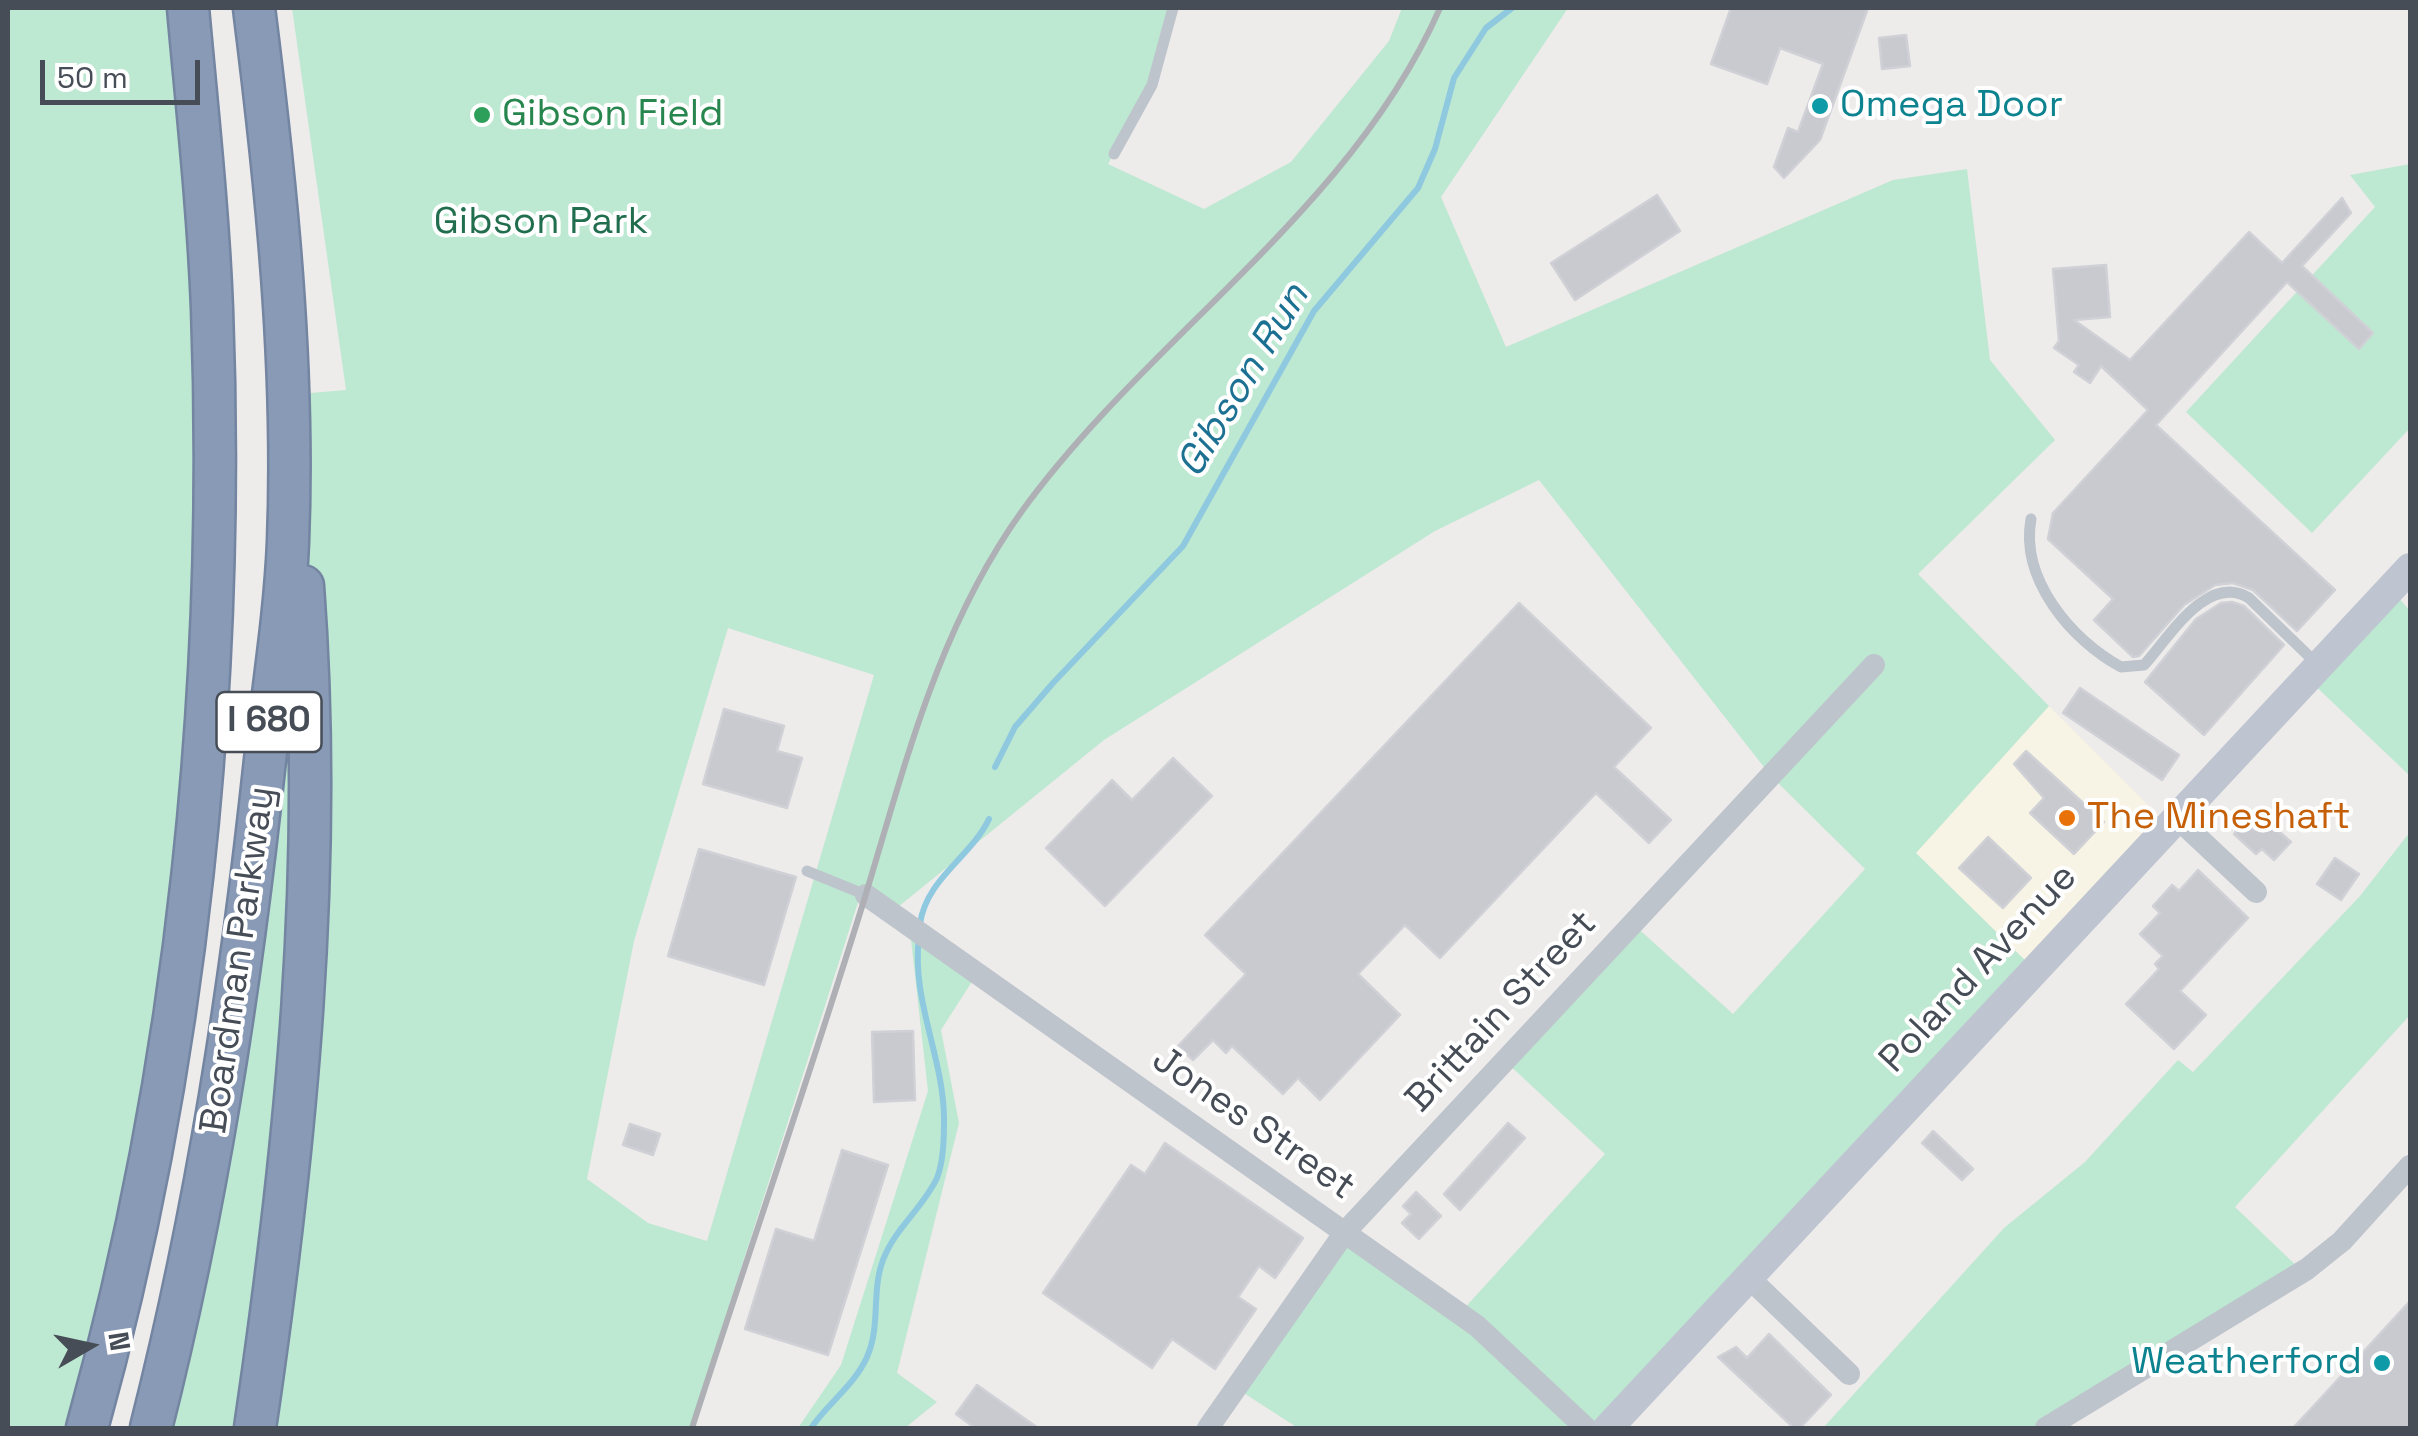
<!DOCTYPE html>
<html>
<head>
<meta charset="utf-8">
<style>
  body { margin:0 }
  #map { position:relative; width:2418px; height:1436px; overflow:hidden; background:#eeebeb; font-family:"Space Grotesk",sans-serif }
  canvas { display:block }
  .frame { position:absolute; inset:0; border:10px solid #464d56; pointer-events:none }
  .north { position:absolute; left:40px; top:1296px; width:100px; height:100px; -webkit-text-stroke:8px #fff; paint-order:stroke; rotate:81deg; font-size:28px; font-weight:700; line-height:40px; text-align:center; color:#464d56 }
  .north::after { content:''; display:block; margin:auto; width:35px; height:45px; background:#464d56; clip-path:polygon(50% 0,100% 100%,50% 72%,0 100%) }
  .scale { position:absolute; left:40px; top:60px; width:160px; height:45px; box-sizing:border-box; border:5px solid #464d56; border-top:0; padding-left:12px; font-size:30px; line-height:35px; white-space:nowrap; color:#464d56; -webkit-text-stroke:8px #fff; paint-order:stroke }
</style>
</head>
<body>
<div id="map">
<canvas width="2418" height="1436"></canvas>
<div class="frame"></div>
<div class="north">N</div>
<div class="scale">50 m</div>
</div>
<script>
const context = document.querySelector('canvas').getContext('2d');
context.lineJoin = 'round';
function fillPath(path, color) { context.fillStyle = color; context.fill(path, 'evenodd'); }
function stroke(path, color, width, dash) { context.strokeStyle = color; context.lineWidth = width; context.lineCap = dash ? 'butt' : 'round'; context.setLineDash(dash || []); context.stroke(path); }
function drawText(font, color, halo, rows, align = 'center') {
  context.font = font + ' "Space Grotesk",sans-serif'; context.lineWidth = 8; context.setLineDash([]); context.textBaseline = 'middle'; context.strokeStyle = halo; context.fillStyle = color; for (const [text, x, y, turn = 0] of rows) {
    context.save(); context.translate(x, y); context.rotate((+turn || 0) * Math.PI / 180); context.textAlign = isNaN(turn) ? turn : align; if (halo) context.strokeText(text, 0, 0); context.fillText(text, 0, 0); context.restore();
  }
}
fillPath(new Path2D(`
  M2049,706L2169,826L2034,969L1915,853Z`), '#f8f4e5');
fillPath(new Path2D(`
  M8,8H188L203,766L87,1428H8Z
  M292,8H1173L1152,85L1108,164L1204,209L1291,162L1389,41L1402,8H1568L1441,197L1506,347L1893,180L1967,169L1990,360L2055,440L1918,574L2049,706L1916,853L2034,969L1608,1428H1298L1236,1388L1345,1232L1460,1313L1605,1154L1505,1061L1633,924L1733,1014L1865,869L1771,776L1539,480L1435,531L1104,740L893,911L861,893L690,1428H151L205,1194L287,395L346,390ZM728,628L874,675L707,1241L648,1223L587,1179L634,941Z
  M2410,164V428L2312,533L2186,412L2375,207L2350,175Z
  M2391,589L2410,611V776L2307,678Z
  M2410,832V1015L2235,1207L2303,1272L2046,1428H1823L2004,1228L2085,1162L2178,1060L2193,1072L2360,896Z
  M909,922L978,972L941,1030L959,1123L897,1373L937,1402L905,1428H798L841,1365L928,1091Z`), '#bde8d1');
stroke(new Path2D(`
  M995,767L1015,727L1053,683L1183,546L1314,311L1418,188L1435,149L1454,78L1486,28L1512,8
  M920,924C926,879 971,857 989,819
  M811,1428C828,1403 854,1386 867,1357C881,1326 871,1292 883,1260C895,1228 923,1208 937,1178C944,1160 944,1136 944,1117C943,1056 911,999 919,937`), '#8fc9e0', 6);
const building = new Path2D(`
  M1731,8H1868L1820,140L1784,178L1774,167L1788,128L1798,132L1823,64L1780,48L1767,84L1711,64Z
  M1906,35L1910,66L1882,69L1879,38Z
  M1657,195L1680,231L1575,300L1551,263Z
  M2342,198L2351,213L2302,266L2373,333L2359,349L2287,282L2156,425L2335,590L2297,631L2253,590L2233,583L2215,585L2184,605L2139,656L2133,657L2094,620L2113,599L2048,539L2053,513L2148,410L2101,366L2090,383L2074,372L2079,365L2054,348L2059,341L2053,269L2106,265L2110,317L2074,320L2130,360L2249,232L2282,263Z
  M2232,602L2244,606L2284,645L2204,735L2145,682L2196,619L2221,603Z
  M1519,603L1651,728L1614,767L1671,820L1649,843L1596,793L1440,958L1405,925L1358,974L1400,1015L1320,1100L1298,1078L1283,1094L1232,1046L1226,1053L1213,1040L1193,1060L1178,1046L1246,974L1205,935Z
  M2080,688L2179,755L2162,780L2063,713Z
  M724,709L784,726L777,751L802,758L787,808L703,784Z
  M2026,751L2104,822L2074,854L2030,813L2044,798L2014,764Z
  M1173,758L1212,796L1105,906L1046,848L1112,780L1132,800Z
  M2265,819L2291,842L2274,860L2262,849L2256,854L2234,834L2245,821L2254,830Z
  M1988,837L2031,878L2003,908L1959,868Z
  M699,849L796,877L764,985L668,956Z
  M2335,858L2359,874L2341,900L2317,884Z
  M2198,870L2248,918L2180,991L2206,1015L2174,1049L2126,1004L2159,969L2155,964L2163,956L2140,934L2160,913L2153,906L2172,885L2179,891Z
  M913,1031L915,1100L874,1102L872,1032Z
  M1508,1123L1525,1138L1460,1210L1444,1194Z
  M630,1124L660,1134L653,1155L623,1145Z
  M1933,1131L1973,1169L1962,1180L1922,1143Z
  M1165,1143L1303,1238L1275,1278L1259,1266L1238,1297L1256,1309L1215,1369L1172,1339L1152,1368L1043,1293L1131,1165L1145,1174Z
  M842,1150L888,1165L828,1355L745,1329L776,1229L814,1241Z
  M1416,1192L1441,1216L1419,1239L1402,1223L1411,1214L1403,1206Z
  M2410,1301V1428H2293L2320,1399Z
  M1769,1334L1831,1395L1800,1428H1794L1718,1357L1736,1347L1747,1358Z
  M977,1385L1038,1428H975L956,1414Z`);
fillPath(building, '#c9cad0');
stroke(building, '#d0d1d6', 2.5);
const highway = new Path2D(`
  M87,1428C188,1066 226,683 212,308C208,208 197,108 188,8
  M151,1428C207,1207 241,986 265,760C273,688 285,614 288,542C295,365 276,183 254,8
  M255,1428C296,1149 324,868 303,586`);
stroke(highway, '#7385a1', 45);
stroke(new Path2D(`
  M1114,154L1152,85L1173,8
  M2031,519C2020,579 2071,640 2121,667L2144,665C2168,639 2207,572 2249,598L2316,663
  M807,871L866,895`), '#bec4cc', 11);
stroke(new Path2D(`
  M2177,818L2256,892
  M866,895L1477,1326L1586,1428
  M1746,1275L1849,1374
  M1208,1428L1345,1232L1874,665
  M2046,1428L2307,1269L2342,1241L2410,1166`), '#bec4cc', 22);
stroke(new Path2D(`
  M1608,1428L2410,568`), '#bec5d0', 30);
stroke(highway, '#889ab5', 40);
stroke(new Path2D(`
  M692,1428C749,1251 810,1075 865,897C906,762 938,628 1022,511C1150,335 1351,211 1440,8`), '#aeb0b5', 6);
for (const [x, y, r, color] of [
  [1820,106,10,"#0f9aa8"],
  [482,115,10,"#2e9e5b"],
  [2067,818,10,"#e8710a"],
  [2382,1363,10,"#0f9aa8"]
]) { const dot = new Path2D(); dot.arc(x, y, r, 0, 2 * Math.PI); context.fillStyle = color; context.fill(dot); stroke(dot, '#fff', 4); }
for (const [x, y, w] of [
  [269,722,105]
]) { const box = new Path2D(); box.roundRect(x - w / 2, y - 30, w, 60, 8); context.fillStyle = '#fff'; context.fill(box); stroke(box, '#464d56', 2.5); }
drawText('bold 35px', '#464d56', null, [
  ["I 680",269,722]
]);
drawText('38px', '#0d838f', '#fff', [
  ["Omega Door",1840,106],
  ["Weatherford",2362,1363,"right"]
], 'left');
drawText('38px', '#27864d', '#fff', [
  ["Gibson Field",502,115]
], 'left');
drawText('38px', '#206e4d', '#fff', [
  ["Gibson Park",541,223]
]);
drawText('38px', '#c56008', '#fff', [
  ["The Mineshaft",2087,818]
], 'left');
drawText('38px', '#464d56', '#fff', [
  ["Boardman Parkway",239,960,-82],
  ["Poland Avenue",1979,969,-47],
  ["Brittain Street",1502,1012,-47],
  ["Jones Street",1253,1124,35]
]);
drawText('italic 40px', '#1c7193', '#fff', [
  ["Gibson Run",1244,381,-59]
]);
</script>
</body>
</html>
